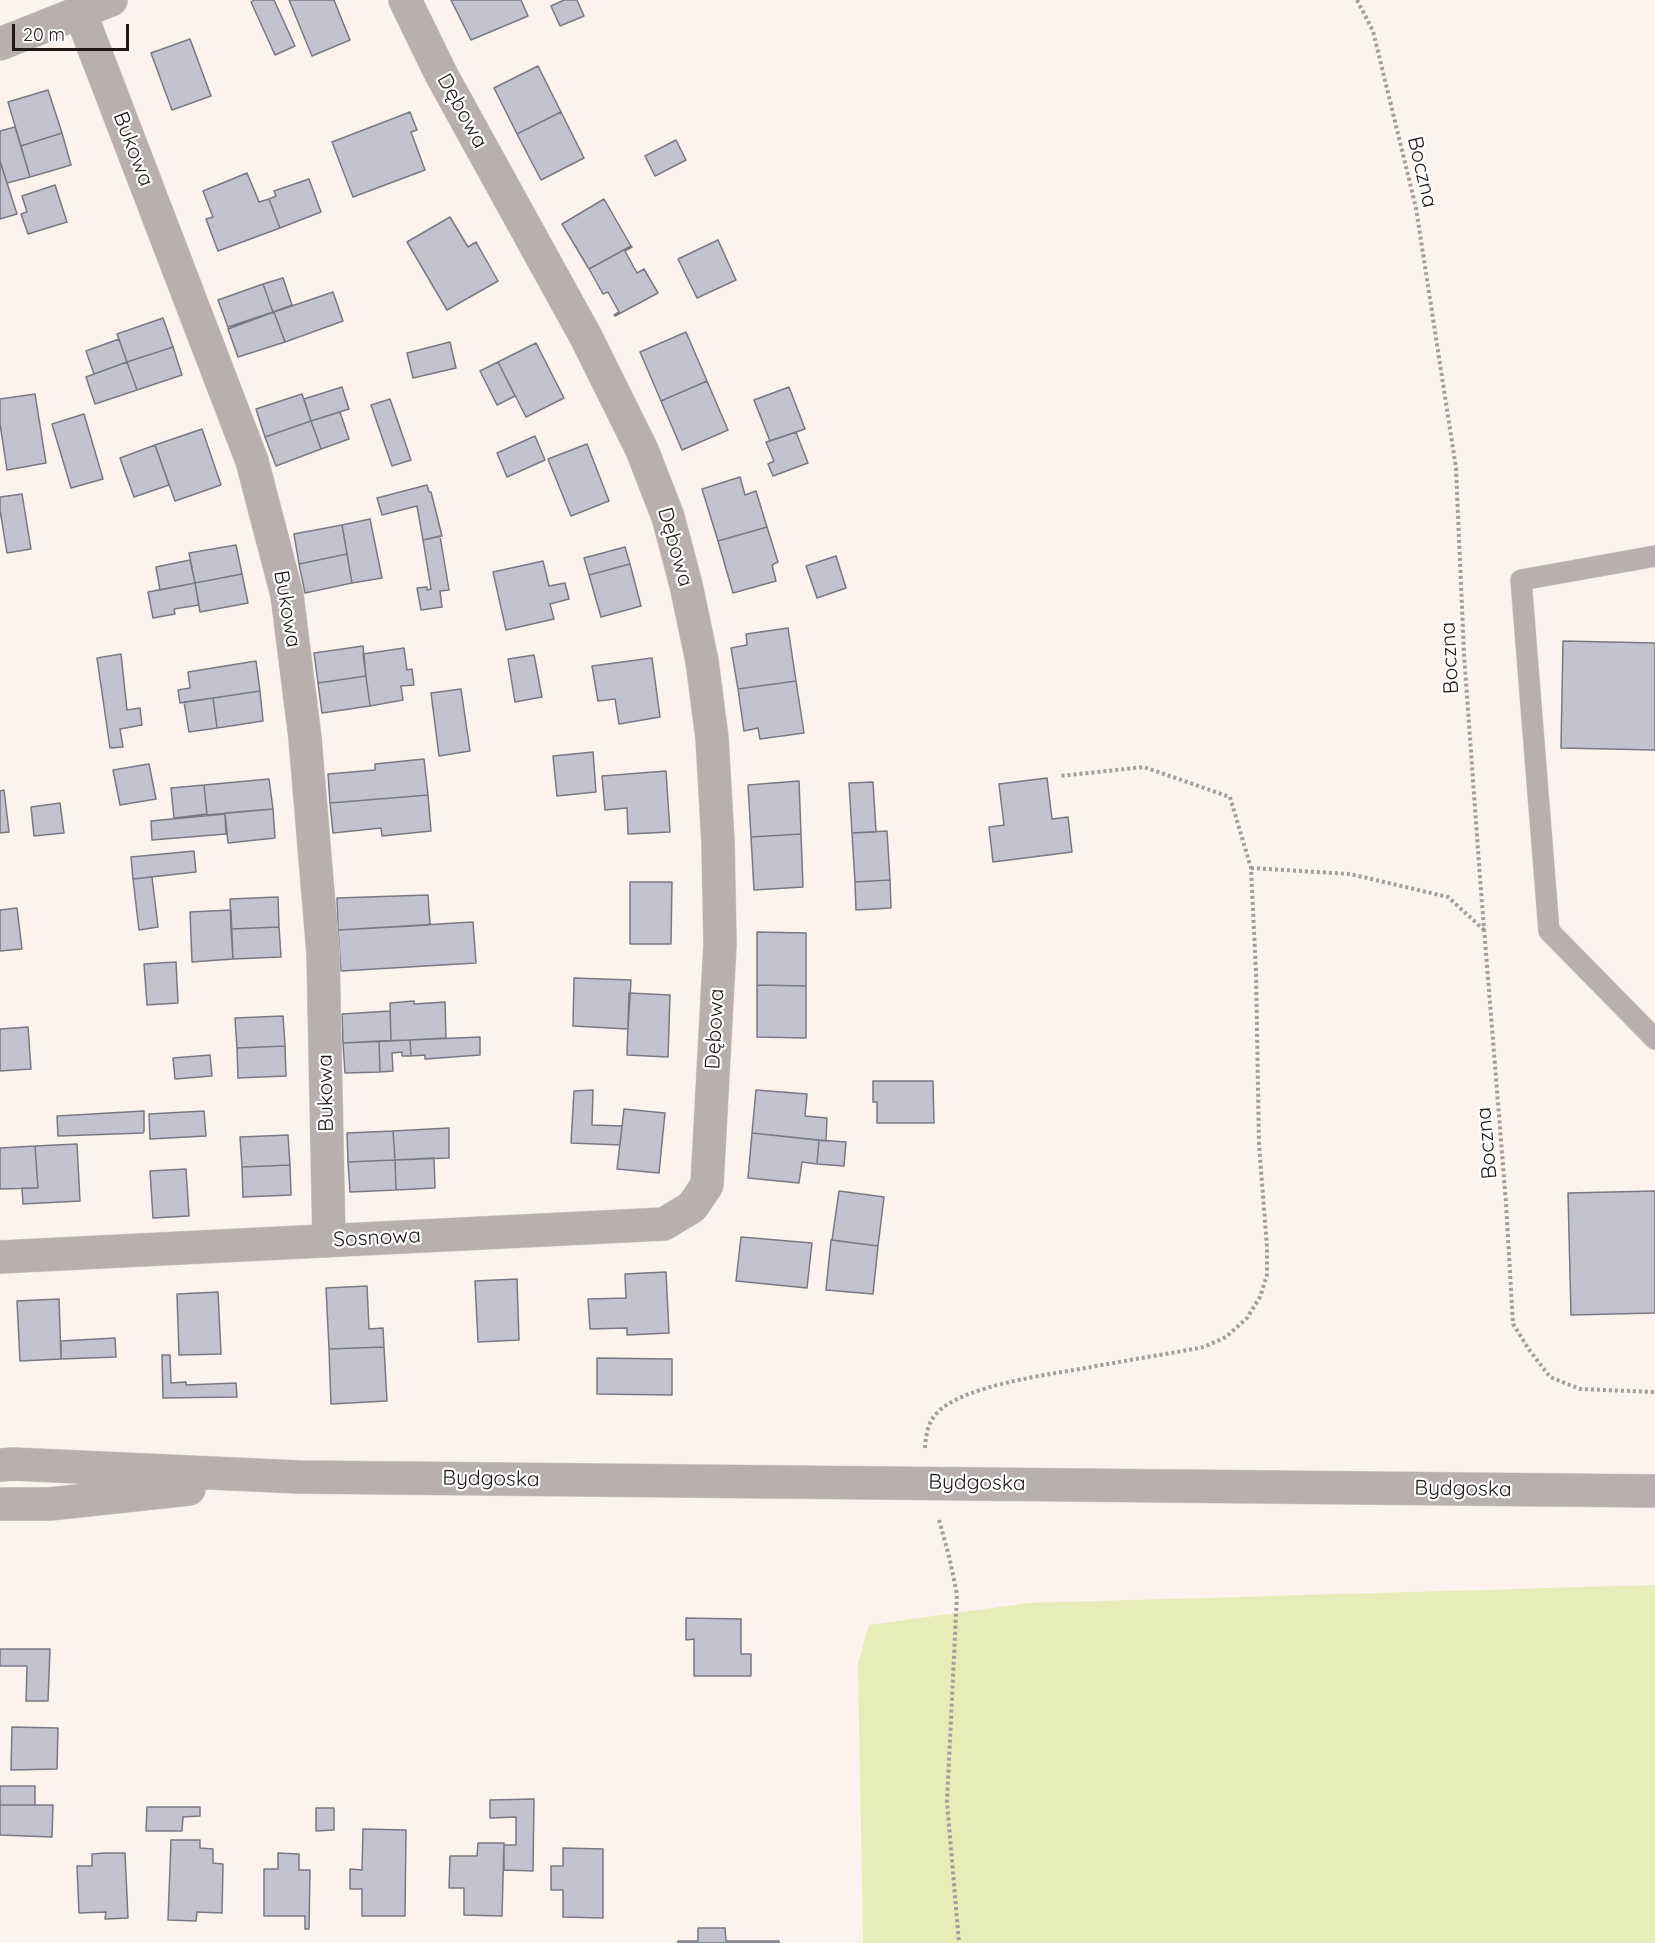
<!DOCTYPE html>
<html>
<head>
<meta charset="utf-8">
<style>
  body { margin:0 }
  #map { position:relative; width:1655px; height:1943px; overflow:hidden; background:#fdf3ee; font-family:Quicksand,sans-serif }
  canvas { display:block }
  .scale { position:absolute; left:12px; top:24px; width:117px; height:27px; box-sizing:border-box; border:3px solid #1e1917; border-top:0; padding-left:8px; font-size:18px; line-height:21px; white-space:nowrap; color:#1e1917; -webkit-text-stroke:4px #fff; paint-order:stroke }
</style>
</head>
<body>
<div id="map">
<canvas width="1655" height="1943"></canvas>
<div class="scale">20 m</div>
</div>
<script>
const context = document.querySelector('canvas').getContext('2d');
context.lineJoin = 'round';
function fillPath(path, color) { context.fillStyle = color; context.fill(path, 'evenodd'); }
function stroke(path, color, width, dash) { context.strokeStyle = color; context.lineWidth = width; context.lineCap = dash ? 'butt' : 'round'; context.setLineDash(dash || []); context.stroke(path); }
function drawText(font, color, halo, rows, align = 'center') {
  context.font = font + ' Quicksand,sans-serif'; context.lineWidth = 4.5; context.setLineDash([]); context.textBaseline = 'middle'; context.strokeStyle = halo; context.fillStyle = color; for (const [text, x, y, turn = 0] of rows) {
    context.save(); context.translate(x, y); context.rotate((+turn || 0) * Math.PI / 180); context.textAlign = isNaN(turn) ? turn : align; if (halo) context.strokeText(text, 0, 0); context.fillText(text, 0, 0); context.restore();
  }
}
fillPath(new Path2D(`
  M1655,1585V1943H863L858,1664L869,1625L1028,1603Z`), '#e7edb8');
const building = new Path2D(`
  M254,0H274L295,46L275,55L251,2Z
  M289,0H334L350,40L312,56Z
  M451,0H521L528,16L471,40Z
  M564,0H577L584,16L560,26L551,6Z
  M190,39L211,96L172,110L151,53Z
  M538,66L561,112L517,134L494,88Z
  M48,90L62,133L21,146L8,102Z
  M410,112L417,130L411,132L425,170L353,197L332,142Z
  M561,112L584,158L541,180L517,134Z
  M15,127L30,177L7,183L0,161V131Z
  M62,133L71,165L30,177L21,146Z
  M676,140L686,160L655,176L645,156Z
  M0,161L17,214L0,219Z
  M247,173L259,202L269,199L280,228L218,251L206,219L213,217L203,191Z
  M309,179L321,212L280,228L269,199L276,196L274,191Z
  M55,185L67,222L28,234L21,214L27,212L22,196Z
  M604,199L631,246L589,269L562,224Z
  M450,217L468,247L476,242L498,281L447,310L407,242Z
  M718,240L736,280L697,298L678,259Z
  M631,246L632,247L625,251L637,273L644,269L658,293L615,316L614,315L619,312L608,292L603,294L589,269Z
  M283,278L292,305L273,312L263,284Z
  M263,284L273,312L228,327L218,300Z
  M333,292L343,321L285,342L274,312Z
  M274,312L285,342L238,357L228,329Z
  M163,318L173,347L127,362L117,334Z
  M686,332L707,381L661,401L640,352Z
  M119,339L127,362L94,374L86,351Z
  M450,342L456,368L413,378L407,353Z
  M536,343L564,398L526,417L498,362Z
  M173,347L182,375L137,390L127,362Z
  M127,362L137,390L95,404L86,377Z
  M498,362L515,396L497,405L480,371Z
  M707,381L728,430L682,450L661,401Z
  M342,387L349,409L311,421L304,399Z
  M789,387L805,429L770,441L754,400Z
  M35,394L46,463L7,470L0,424V399Z
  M302,394L311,421L265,437L256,409Z
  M390,399L411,460L392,466L371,405Z
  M340,412L349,439L321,449L311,421Z
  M84,414L103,479L71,488L52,424Z
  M311,421L321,449L276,466L265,437Z
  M202,429L221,485L175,501L155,445Z
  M796,432L808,463L773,476L768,464L774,461L766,442Z
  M535,436L545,460L507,477L497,453Z
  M587,444L609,501L571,516L548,459Z
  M155,445L169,485L134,497L120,458Z
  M740,477L745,495L756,491L767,527L718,541L702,489Z
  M427,485L429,492H431L442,536L423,540L417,506L382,515L377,498Z
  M22,494L31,549L7,553L0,510V497Z
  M370,519L382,578L352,583L342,525Z
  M342,525L347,554L299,564L294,534Z
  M767,527L778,562L772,565L776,581L733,593L718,541Z
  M440,536L449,590L440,591L442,607L421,610L417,588L427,587V590L431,589L423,540Z
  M236,545L242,574L195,583L189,553Z
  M625,547L630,564L589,575L584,558Z
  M347,554L352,583L305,593L299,564Z
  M836,556L846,588L817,598L806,566Z
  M190,560L195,583L160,590L156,567Z
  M543,561L549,586L565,583L569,599L550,604L554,619L506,630L493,572Z
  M630,564L641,606L601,617L589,575Z
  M242,574L248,603L200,612L195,583Z
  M195,583L199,605L174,609L175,614L153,618L148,592Z
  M788,628L796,681L738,689L731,648L747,645L746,634Z
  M1563,641L1655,643V750L1561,748Z
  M363,646L366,676L318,683L314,653Z
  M404,648L407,670L412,669L414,685L401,686L403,700L370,706L363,654Z
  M121,654L127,710L140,708L142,725L120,729L123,747L110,748L97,658Z
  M534,655L542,697L515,702L508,659Z
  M652,658L660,717L619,724L615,699L598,701L592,666Z
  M256,661L260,691L180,703L178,690L190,688L188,672Z
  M366,676L370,706L322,713L318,683Z
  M796,681L804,733L760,739L758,728L744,731L738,689Z
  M461,689L470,751L439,756L431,693Z
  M260,691L263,721L217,728L213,698Z
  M213,698L217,728L189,732L184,702Z
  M593,752L596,792L557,796L553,756Z
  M424,759L428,795L330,803L328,774L375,770V764Z
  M149,764L156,799L120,805L113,770Z
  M666,771L670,832L628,834L627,808L605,810L602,776Z
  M1047,778L1052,819L1068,817L1072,852L993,862L989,827L1004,825L999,784Z
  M269,779L273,809L207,815L204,785Z
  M799,781L801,834L751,837L748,785Z
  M873,782L876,832L852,833L849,783Z
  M204,785L207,814L174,818L171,788Z
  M4,790L9,832L0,833V791Z
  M428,795L431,831L382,836L381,828L333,833L330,803Z
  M60,803L64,833L34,836L31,807Z
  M273,809L275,838L228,843L225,813Z
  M225,814L226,834L152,840L151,821Z
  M887,831L890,880L855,882L852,833Z
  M801,834L803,887L754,890L751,837Z
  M194,851L196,872L133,879L131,857Z
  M152,877L158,927L139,930L133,879Z
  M890,880L891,908L856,910L855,882Z
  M630,882H672L671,944H630Z
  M428,895L430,925L338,930L337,898Z
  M278,897L279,927L231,929L230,899Z
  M17,908L22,949L0,951V910Z
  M231,910L233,959L192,962L190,912Z
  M473,922L476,963L341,971L338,930Z
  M279,927L281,957L233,959L231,929Z
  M757,932L806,933V986L757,985Z
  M176,962L178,1003L147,1005L144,964Z
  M574,978L631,980L628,1029L573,1026Z
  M757,985L806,986V1038L757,1037Z
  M629,993L670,995L668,1057L627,1055Z
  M414,1001V1004L445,1002L446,1038L391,1041L390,1003Z
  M390,1011L391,1041L343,1043L342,1014Z
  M283,1016L285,1046L237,1048L235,1018Z
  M28,1027L31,1069L0,1071V1029Z
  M480,1037V1055L425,1059V1055L411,1056L410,1040Z
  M410,1040L411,1056H402V1052L392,1053L393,1071L380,1072L379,1041Z
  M379,1041L380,1072L345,1073L343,1043Z
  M285,1046L286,1076L238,1078L237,1048Z
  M210,1055L212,1076L175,1079L173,1058Z
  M873,1081H933L934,1123H877V1102H873Z
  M593,1090L592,1125L622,1126L620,1145L571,1143L574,1091Z
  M756,1090L807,1094L805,1116L827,1118L826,1141L752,1133Z
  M624,1109L665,1113L659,1173L617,1169Z
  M144,1111V1131L143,1133L58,1136L57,1116Z
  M204,1111L206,1136L150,1139L149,1114Z
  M449,1128V1158L395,1160L393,1131Z
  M393,1131L395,1160L348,1162L347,1133Z
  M752,1133L819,1140L817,1164L802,1162L799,1183L748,1178Z
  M288,1135L290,1165L242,1167L240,1137Z
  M819,1140L846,1142L844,1166L817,1164Z
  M77,1144L80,1201L23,1204L22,1188H38L35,1146Z
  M35,1146L38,1188L0,1189V1148Z
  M434,1158L435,1188L396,1190L395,1160Z
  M395,1160L396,1190L350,1192L348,1162Z
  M290,1165L291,1195L243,1197L242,1167Z
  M186,1169L189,1216L153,1218L150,1171Z
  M839,1191L884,1197L878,1246L832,1240Z
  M1655,1191V1313L1571,1315L1568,1193Z
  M741,1237L812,1243L807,1288L736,1281Z
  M831,1240L878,1246L873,1294L826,1290Z
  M666,1272L669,1333L627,1335V1328L590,1329L588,1299L626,1298L625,1274Z
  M517,1279L519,1340L478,1342L475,1281Z
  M367,1286L369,1329L383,1328L384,1347L329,1349L326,1288Z
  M218,1292L221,1354L179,1355L177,1294Z
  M59,1299L61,1359L20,1361L17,1301Z
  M115,1338L116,1357L61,1359V1341Z
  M384,1347L387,1401L331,1404L329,1349Z
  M162,1355H170L171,1383L186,1382V1385L236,1383L237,1397L163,1398Z
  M597,1358L672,1359V1395L597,1394Z
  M686,1618L741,1619V1654H751V1676H694V1639L686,1640Z
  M0,1649H50L48,1701H26L27,1666H0Z
  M12,1727L58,1728L57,1769L11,1770Z
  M0,1786H35V1805H0Z
  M534,1799L533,1871L504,1870V1845H516V1817L490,1818V1800Z
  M0,1805H53L52,1837L0,1835Z
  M147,1807H200V1816L183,1817L182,1831H146Z
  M316,1808H334V1830L316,1831Z
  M363,1829L406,1830L405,1916H362V1889H350V1869L362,1870Z
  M171,1840H200V1848L213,1849V1863L223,1864L222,1913L197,1912L196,1921L168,1920Z
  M478,1843H504L502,1916L464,1915V1888H449L450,1856H477Z
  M563,1848L603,1849V1918L563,1917V1890H551V1866H563Z
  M105,1853H125L128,1918L105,1919L106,1912L79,1913L77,1866H92V1854Z
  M278,1853L299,1854V1870H310L309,1929H305V1916H264V1869H278Z
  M698,1928H725L726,1941H779V1943H678V1941H698Z`);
fillPath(building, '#c2c3cf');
stroke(building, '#787983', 1.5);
const service = new Path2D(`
  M1655,556L1521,580L1549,931L1655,1039`);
const minor = new Path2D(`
  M80,12L252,461L287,595L305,738L323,953L329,1241
  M0,44L111,0
  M0,1257L664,1224L692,1207L707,1185L720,944L718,842L712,738L702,661L686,585L668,517L642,450L586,337L441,74L405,0`);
const tertiary = new Path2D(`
  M0,1465L13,1464L299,1477L1655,1491
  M0,1504H50L189,1489`);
stroke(service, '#d9d0cc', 22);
stroke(minor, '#d9d0cc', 34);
stroke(tertiary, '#d9d0cc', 34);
stroke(new Path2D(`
  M1357,0L1373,31L1416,208L1456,468L1464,654L1480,878L1506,1203L1513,1324L1530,1351L1550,1377L1580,1389L1655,1392
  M1251,868L1350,874L1448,897L1484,930
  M925,1448C926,1436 927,1424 936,1414C961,1385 1053,1374 1091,1367C1129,1360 1167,1354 1204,1347L1226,1337L1247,1318L1260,1297L1267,1275V1247L1259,1144L1256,973L1251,868L1230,797L1144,767L1060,776
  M939,1520L949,1556L957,1594L947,1802L959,1943`), '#a59d99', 4, [3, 3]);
stroke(service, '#b7b0af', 21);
stroke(minor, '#b7b0af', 33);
stroke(tertiary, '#b7b0af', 33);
drawText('21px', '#1e1917', '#fff', [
  ["Dębowa",462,111,61],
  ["Bukowa",133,149,69],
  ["Boczna",1422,172,77],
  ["Dębowa",675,547,74],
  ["Bukowa",287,609,80],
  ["Boczna",1450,658,-93],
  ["Dębowa",715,1029,-87],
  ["Bukowa",326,1093,-91],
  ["Boczna",1487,1143,-95],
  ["Sosnowa",377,1238,-3],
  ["Bydgoska",491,1479,1],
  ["Bydgoska",977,1483,1],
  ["Bydgoska",1463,1489,1]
]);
</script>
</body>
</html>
